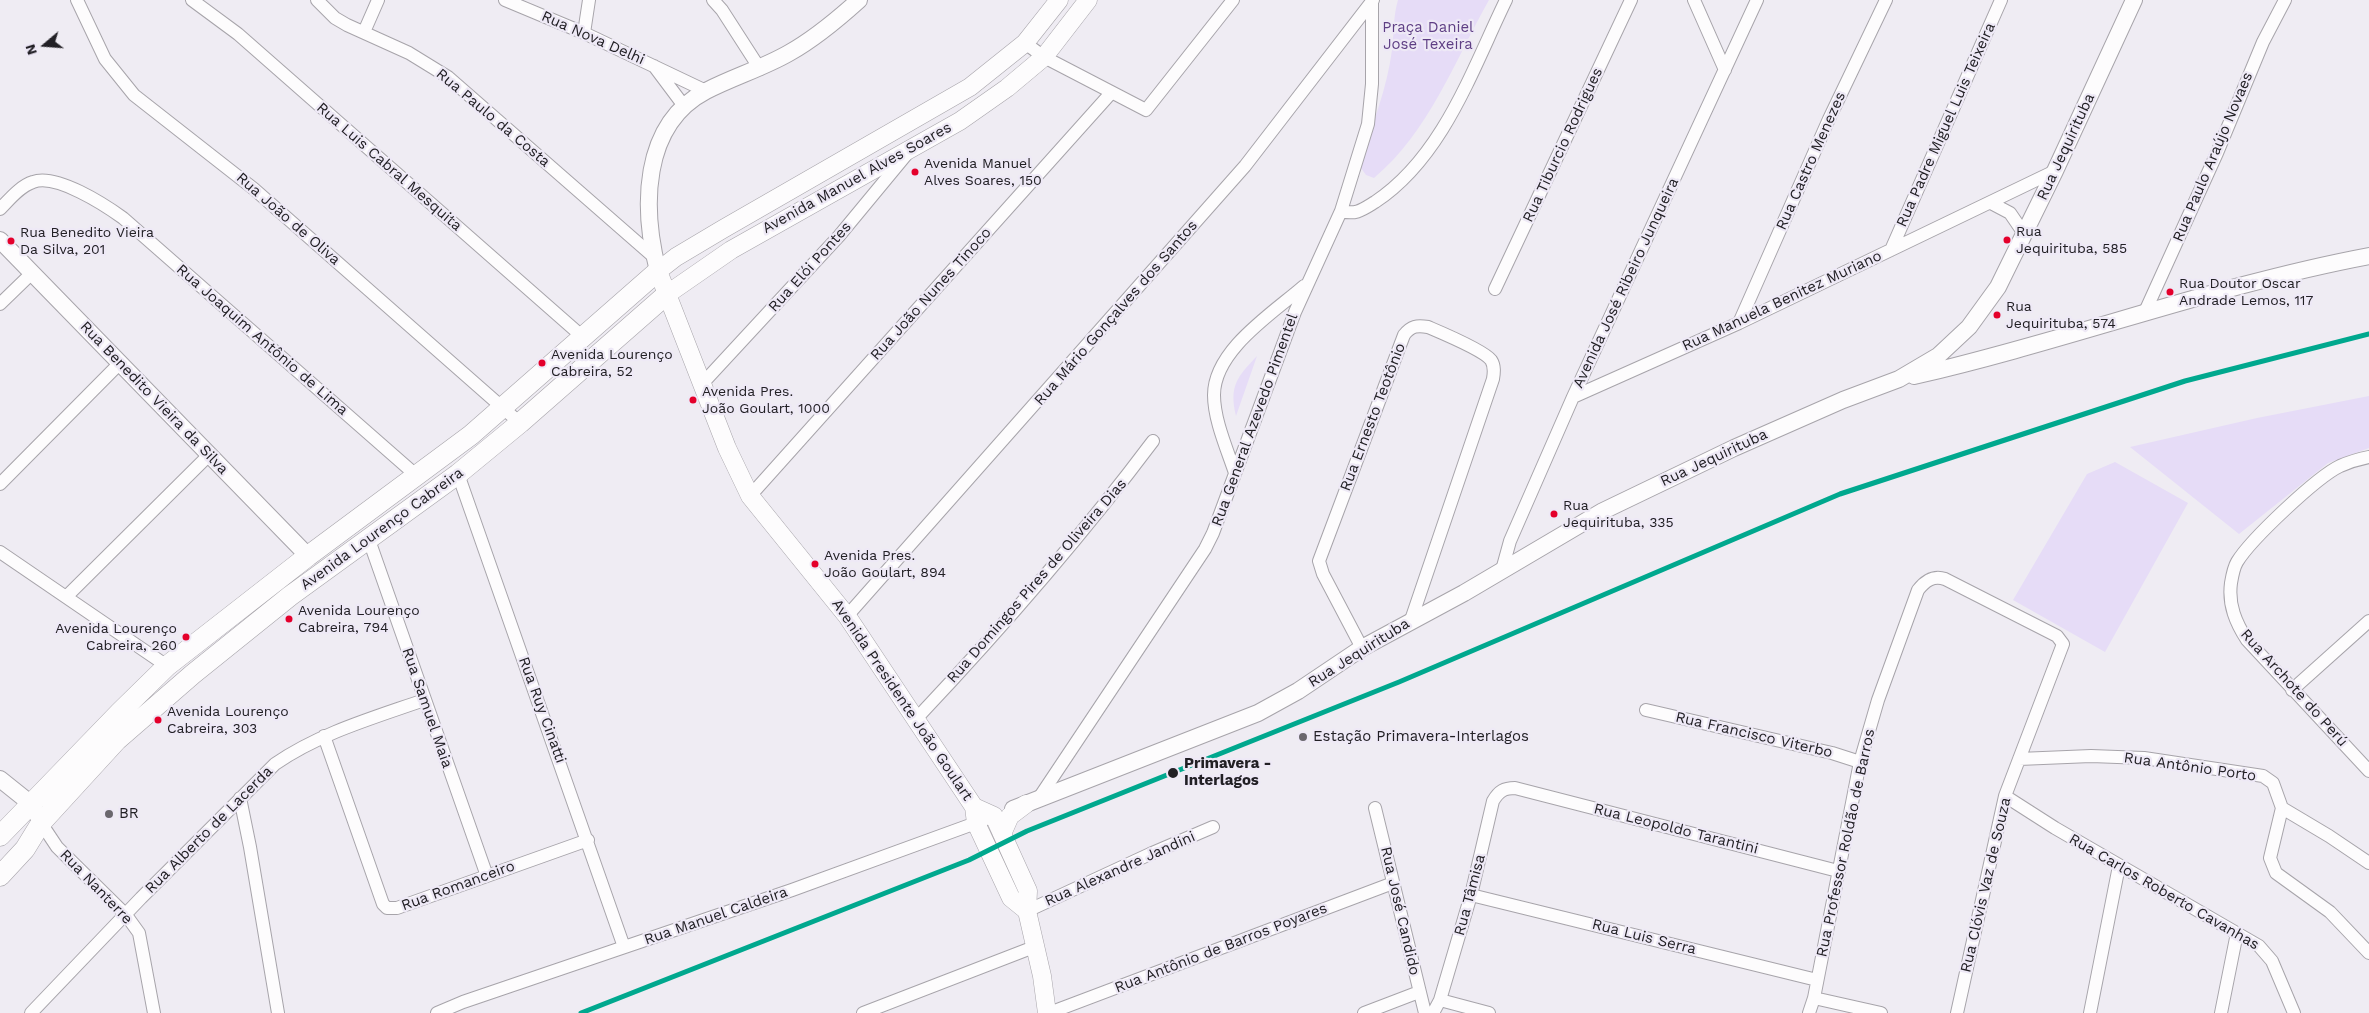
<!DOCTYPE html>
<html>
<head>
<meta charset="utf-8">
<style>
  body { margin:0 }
  #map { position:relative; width:2369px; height:1013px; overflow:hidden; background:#efecf3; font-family:"Work Sans",sans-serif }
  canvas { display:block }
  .north { position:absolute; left:20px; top:20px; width:50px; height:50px; -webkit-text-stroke:4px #eee9f6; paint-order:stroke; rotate:252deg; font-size:14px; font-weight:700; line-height:20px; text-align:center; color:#222025 }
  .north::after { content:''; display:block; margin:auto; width:18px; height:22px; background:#222025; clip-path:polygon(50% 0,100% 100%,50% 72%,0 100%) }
</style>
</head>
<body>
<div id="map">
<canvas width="2369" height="1013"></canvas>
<div class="north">N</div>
</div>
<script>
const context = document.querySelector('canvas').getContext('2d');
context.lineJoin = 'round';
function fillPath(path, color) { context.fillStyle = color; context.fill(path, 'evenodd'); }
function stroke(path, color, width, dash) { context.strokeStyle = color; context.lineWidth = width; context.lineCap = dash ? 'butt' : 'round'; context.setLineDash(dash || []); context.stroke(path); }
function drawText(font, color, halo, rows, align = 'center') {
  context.font = font + ' "Work Sans",sans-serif'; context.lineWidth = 4.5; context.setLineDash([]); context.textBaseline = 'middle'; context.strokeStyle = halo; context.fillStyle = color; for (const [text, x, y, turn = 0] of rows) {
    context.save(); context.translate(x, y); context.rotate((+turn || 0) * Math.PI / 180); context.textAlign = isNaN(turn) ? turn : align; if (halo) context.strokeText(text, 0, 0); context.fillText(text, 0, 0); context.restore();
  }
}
fillPath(new Path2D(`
  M1398,0H1489C1454,62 1429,132 1374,178L1366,175L1358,164C1372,127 1387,89 1392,50C1394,33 1393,17 1398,0Z
  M1257,356L1236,416C1229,386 1237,377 1257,356Z
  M2369,396V448L2328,463L2239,534L2130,447L2257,418Z
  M2115,462L2188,503L2105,652L2013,600L2087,474Z`), '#e6dcf7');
const minor = new Path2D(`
  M77,0L105,59L134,95L254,189L520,423
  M192,0L238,34L584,338
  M317,0L335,18L347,25L409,53L448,77L654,257
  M505,0L584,33L706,91
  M713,0L722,10L760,69
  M1694,0L1725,70
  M364,32L378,0
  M584,33L589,0
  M1025,43L1044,57L1146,110L1233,0
  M654,66L684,106
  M1991,203L2010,213L2025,235
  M0,209C9,200 20,186 33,182C56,173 105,205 123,218L417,476
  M1341,211C1356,215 1362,210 1375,202C1443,157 1472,70 1506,0
  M1891,250L2001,0
  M1495,289L1631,0
  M0,304L32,273
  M2144,314L2217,153L2263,42L2285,0
  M1739,323L1829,119L1886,0
  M702,384L839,236L906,155
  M1573,397L1739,323L2055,171
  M2369,457C2359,459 2349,462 2340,466C2317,477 2251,539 2237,562C2234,567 2232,577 2231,583C2228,605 2236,623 2247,640L2369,771
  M1235,473C1227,449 1214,420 1214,395C1214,350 1273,313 1304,286
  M458,474L624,947
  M0,484L121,362
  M750,496L1111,93
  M369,540L487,876
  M0,552L167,666
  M1502,570L1510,541L1573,397L1757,0
  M66,597L210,454
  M847,616L1245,166L1373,0
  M1362,648L1323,574L1319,561L1404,335C1411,326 1417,325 1428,327C1442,333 1483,350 1491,360C1495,366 1494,373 1493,379L1411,620
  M2292,690L2369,621
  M1646,710L1832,753L1860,762
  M917,718C999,631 1081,537 1153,441
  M324,736L383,904L387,908H397L588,840
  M2019,759L2091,756L2144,758L2263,776L2273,783L2282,808L2329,836L2369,863
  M2005,796L2055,828L2259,946L2272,961L2294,1013
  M240,798L250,847L278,1013
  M1039,798L1205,549L1213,533L1295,312L1341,211L1368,124L1372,84V3
  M1375,808L1425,1013
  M2282,808L2270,858L2276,873L2330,912L2369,953
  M41,823L57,847L126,915L139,933L154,1013
  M1471,895L1817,980
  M1027,911L1150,854L1213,827
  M1814,998L1881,1013
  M1440,1000L1489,1013
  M31,1013L141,898L275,764C320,733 373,718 424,700
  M437,1013L463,1002L792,890L984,820
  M863,1013L1034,947
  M1049,1013L1393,883
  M1364,1013L1419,992
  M1433,1013L1440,1000L1471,895L1493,801C1499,791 1504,788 1515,788L1838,871
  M1809,1013L1814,998L1860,762L1878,700L1918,590C1925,581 1933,575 1945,579L2057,636L2063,644L2005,796L1957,1013
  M2090,1013L2119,866
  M2221,1013L2237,933`);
const tertiary = new Path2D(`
  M0,240L308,556
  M658,271C642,209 641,125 706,91C733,77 763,68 789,53C814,39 838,19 859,0
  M1914,376C2067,341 2215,285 2369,256
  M0,779L30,803L37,815
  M1013,809L1258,713L1298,691L1362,648L1464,593L1603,511L1734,448L1843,400L1899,379L1938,356L1969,327L1998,287L2055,171L2134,0`);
const secondary = new Path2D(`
  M666,295L731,250L960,121L1007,88L1044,57L1088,0
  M974,807L994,816L1028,891L1027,911L1042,976L1047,1013
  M1002,834L1010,816L1026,804
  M1027,911L1011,898L976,823L974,807L847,616L750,496L727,448L658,271L676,257L723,229L970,87L1025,43L1059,0`);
const primary = new Path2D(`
  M0,836L119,713L167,666L308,556L471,435L658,271
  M0,876L25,849L41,823L117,740L193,674L290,596L458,474L520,423L666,295`);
stroke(minor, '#a7a4aa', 14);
stroke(tertiary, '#a7a4aa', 18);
stroke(secondary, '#a7a4aa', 19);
stroke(primary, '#a7a4aa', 21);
stroke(minor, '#fdfcfd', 12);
stroke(tertiary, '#fdfcfd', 16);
stroke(secondary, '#fdfcfd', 18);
stroke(primary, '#fdfcfd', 20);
stroke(new Path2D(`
  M581,1013L969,860L1027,831L1399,682L1840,494L2185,381L2369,334`), '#00a88e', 5);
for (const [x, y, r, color] of [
  [915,172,4.5,"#e4002b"],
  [2007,240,4.5,"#e4002b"],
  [11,241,4.5,"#e4002b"],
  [2170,292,4.5,"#e4002b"],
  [1997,315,4.5,"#e4002b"],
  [542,363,4.5,"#e4002b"],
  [693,400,4.5,"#e4002b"],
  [1554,514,4.5,"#e4002b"],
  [815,564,4.5,"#e4002b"],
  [289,619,4.5,"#e4002b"],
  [186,637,4.5,"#e4002b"],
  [158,720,4.5,"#e4002b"],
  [1303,737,5,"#6a676d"],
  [1173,773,6,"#222025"],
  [109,814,5,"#6a676d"]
]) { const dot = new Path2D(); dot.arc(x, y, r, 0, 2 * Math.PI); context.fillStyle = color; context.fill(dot); stroke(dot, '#eee9f6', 2); }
drawText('14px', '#222025', '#eee9f6', [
  ["Avenida Manuel",924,164],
  ["Alves Soares, 150",924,181],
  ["Rua",2016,232],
  ["Jequirituba, 585",2016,249],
  ["Rua Benedito Vieira",20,233],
  ["Da Silva, 201",20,250],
  ["Rua Doutor Oscar",2179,284],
  ["Andrade Lemos, 117",2179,301],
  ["Rua",2006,307],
  ["Jequirituba, 574",2006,324],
  ["Avenida Lourenço",551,355],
  ["Cabreira, 52",551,372],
  ["Avenida Pres.",702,392],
  ["João Goulart, 1000",702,409],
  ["Rua",1563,506],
  ["Jequirituba, 335",1563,523],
  ["Avenida Pres.",824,556],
  ["João Goulart, 894",824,573],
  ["Avenida Lourenço",298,611],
  ["Cabreira, 794",298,628],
  ["Avenida Lourenço",177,629,"right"],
  ["Cabreira, 260",177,646,"right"],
  ["Avenida Lourenço",167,712],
  ["Cabreira, 303",167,729]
], 'left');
drawText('15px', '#5e3e84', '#eee9f6', [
  ["Praça Daniel",1428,28],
  ["José Texeira",1428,45]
]);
drawText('15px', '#222025', '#eee9f6', [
  ["Rua Nova Delhi",593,38,24],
  ["Rua Paulo da Costa",493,118,40],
  ["Rua Padre Miguel Luis Teixeira",1946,125,-66],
  ["Rua Tiburcio Rodrigues",1563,145,-65],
  ["Rua Jequirituba",2066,147,-65],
  ["Rua Paulo Araújo Novaes",2213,157,-67],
  ["Rua Castro Menezes",1811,161,-66],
  ["Rua Luis Cabral Mesquita",389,167,41],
  ["Avenida Manuel Alves Soares",857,178,-29],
  ["Rua João de Oliva",288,219,41],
  ["Rua Elói Pontes",810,267,-48],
  ["Avenida José Ribeiro Junqueira",1626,283,-65],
  ["Rua João Nunes Tinoco",931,294,-48],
  ["Rua Manuela Benitez Muriano",1782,301,-25],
  ["Rua Mário Gonçalves dos Santos",1116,313,-49],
  ["Rua Joaquim Antônio de Lima",262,340,41],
  ["Rua Benedito Vieira da Silva",154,398,46],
  ["Rua Ernesto Teotônio",1373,417,-69],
  ["Rua General Azevedo Pimentel",1255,420,-70],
  ["Rua Jequirituba",1714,458,-25],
  ["Avenida Lourenço Cabreira",382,529,-36],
  ["Rua Domingos Pires de Oliveira Dias",1037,581,-49],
  ["Rua Jequirituba",1359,653,-32],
  ["Rua Archote do Perú",2294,688,48],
  ["Avenida Presidente João Goulart",902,700,56],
  ["Rua Samuel Maia",427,708,71],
  ["Rua Ruy Cinatti",542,710,70],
  ["Rua Francisco Viterbo",1754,735,13],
  ["Rua Antônio Porto",2190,767,8],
  ["Rua Leopoldo Tarantini",1676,829,14],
  ["Rua Alberto de Lacerda",209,830,-45],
  ["Rua Professor Roldão de Barros",1846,843,-78],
  ["Rua Alexandre Jandini",1120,869,-24],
  ["Rua Clóvis Vaz de Souza",1986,885,-77],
  ["Rua Romanceiro",458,886,-20],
  ["Rua Nanterre",96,887,46],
  ["Rua Carlos Roberto Cavanhas",2164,892,30],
  ["Rua Tâmisa",1470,895,-75],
  ["Rua José Candido",1400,911,77],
  ["Rua Manuel Caldeira",716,916,-19],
  ["Rua Luis Serra",1644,937,14],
  ["Rua Antônio de Barros Poyares",1221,948,-21]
]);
drawText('15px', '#222025', '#eee9f6', [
  ["Estação Primavera-Interlagos",1313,737],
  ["BR",119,814]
], 'left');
drawText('bold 15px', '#222025', '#eee9f6', [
  ["Primavera -",1184,764],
  ["Interlagos",1184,781]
], 'left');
</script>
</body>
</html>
